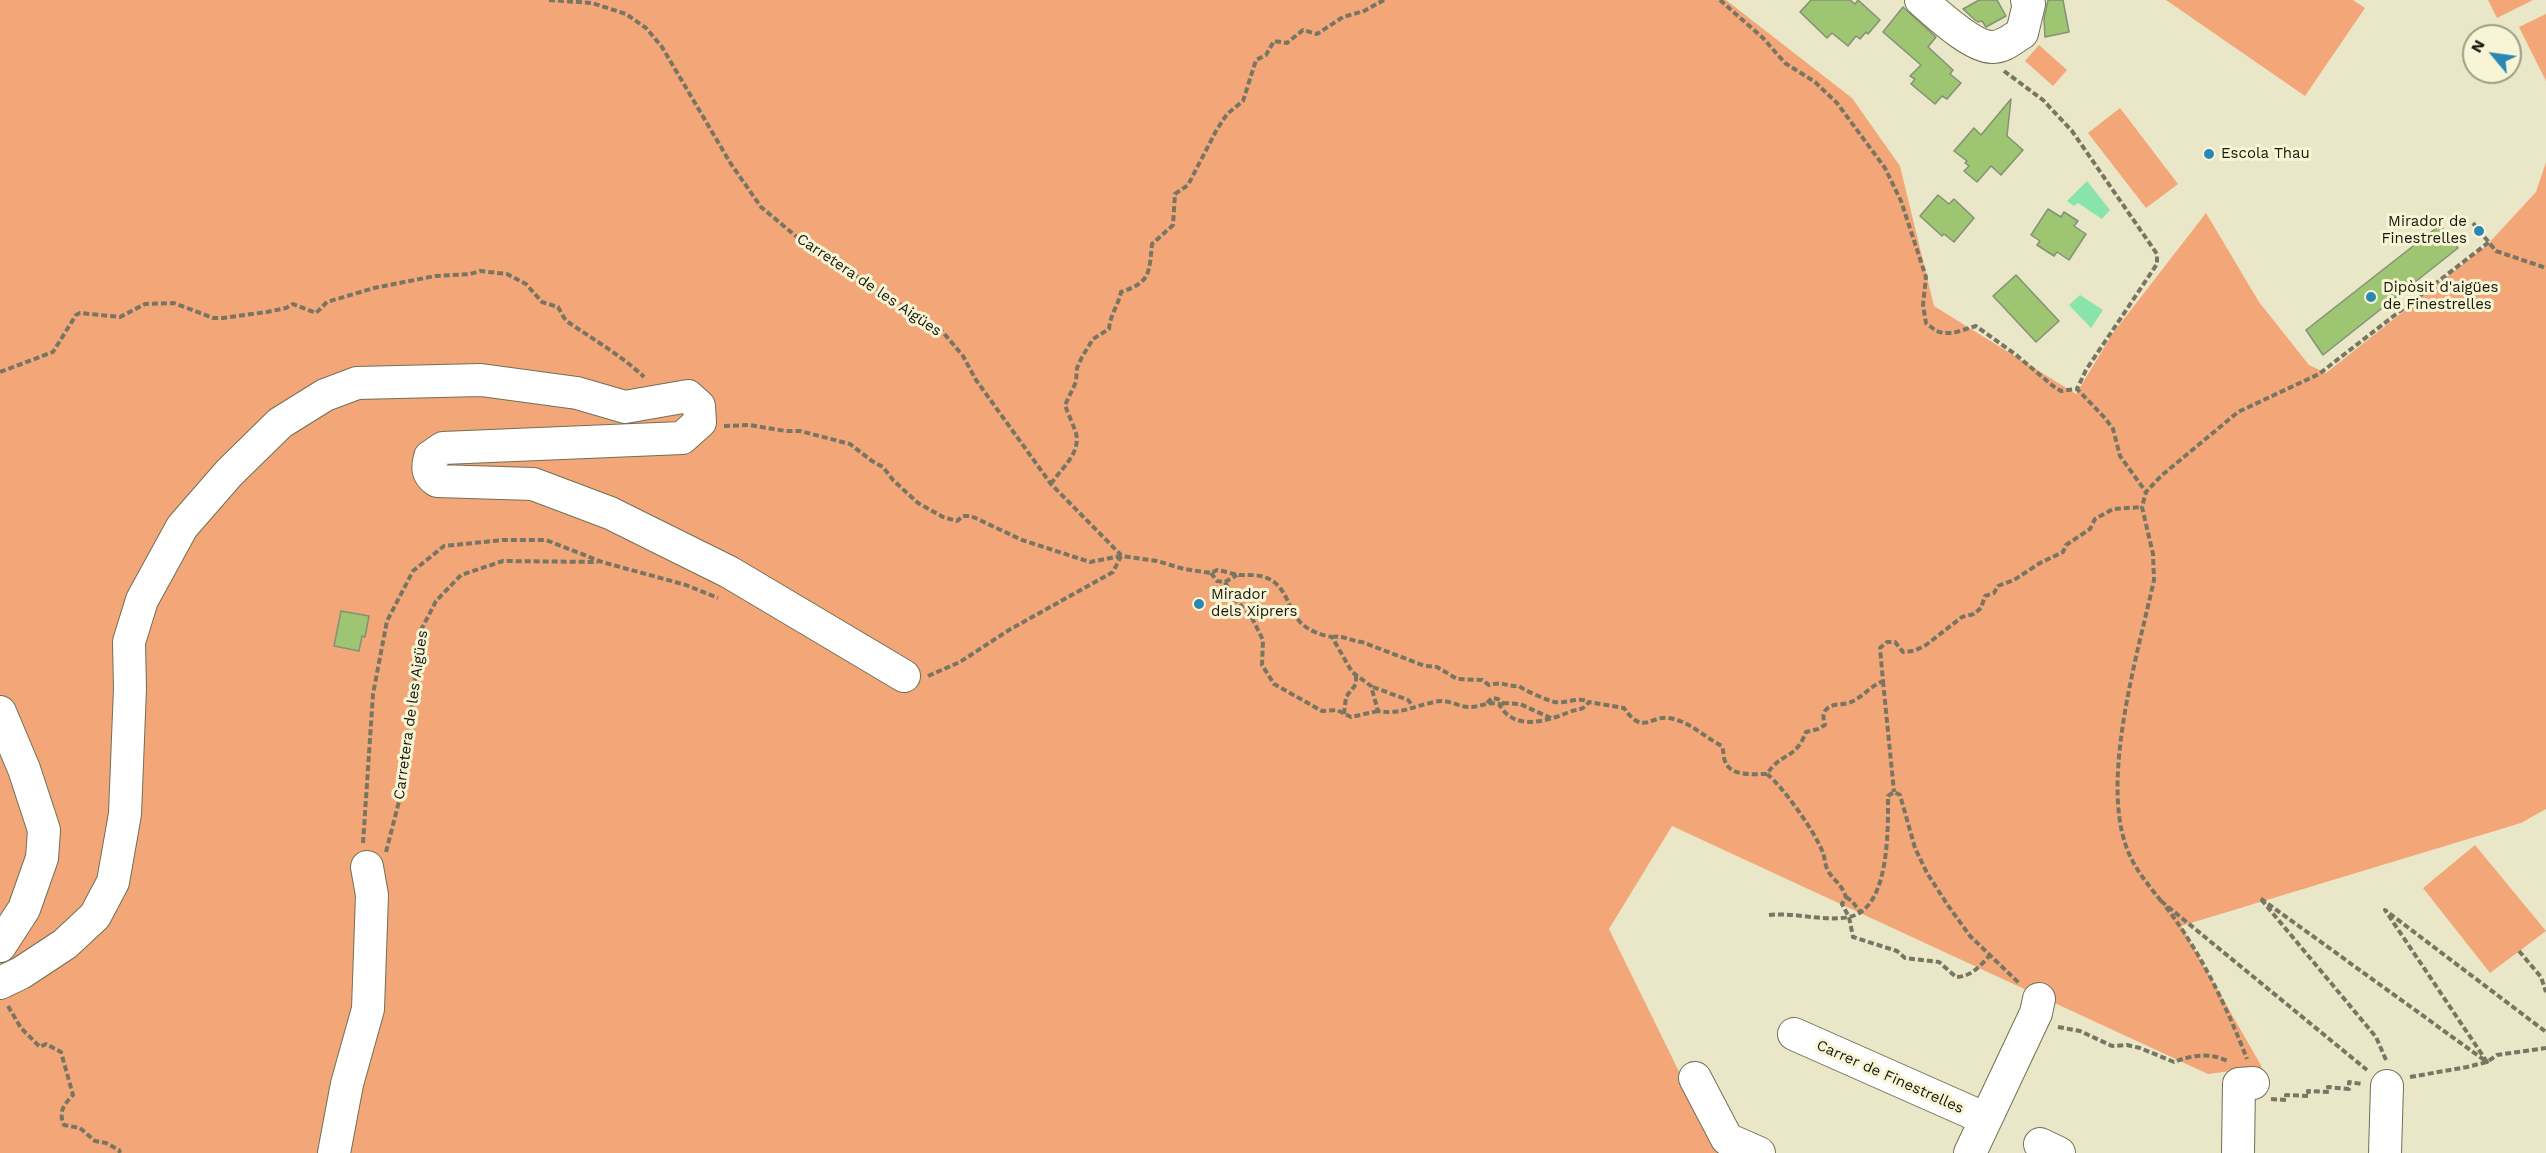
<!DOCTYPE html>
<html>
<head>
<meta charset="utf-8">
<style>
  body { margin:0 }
  #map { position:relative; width:2546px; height:1153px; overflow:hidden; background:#eae7c8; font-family:"Work Sans",sans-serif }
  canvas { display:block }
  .north { position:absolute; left:2462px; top:24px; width:60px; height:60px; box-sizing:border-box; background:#f7f5d5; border:2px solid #9e9d85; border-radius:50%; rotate:299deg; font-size:16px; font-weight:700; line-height:24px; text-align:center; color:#19180d }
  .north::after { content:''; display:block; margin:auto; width:21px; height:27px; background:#2b87b4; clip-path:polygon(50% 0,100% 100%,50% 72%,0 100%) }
</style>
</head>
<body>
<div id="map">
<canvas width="2546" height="1153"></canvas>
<div class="north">N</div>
</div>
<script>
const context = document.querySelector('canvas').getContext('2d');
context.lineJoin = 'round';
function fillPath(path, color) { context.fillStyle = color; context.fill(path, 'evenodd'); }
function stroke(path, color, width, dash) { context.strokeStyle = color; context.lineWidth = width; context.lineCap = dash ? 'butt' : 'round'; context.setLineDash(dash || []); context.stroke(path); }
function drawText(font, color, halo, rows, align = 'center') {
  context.font = font + ' "Work Sans",sans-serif'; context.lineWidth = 6; context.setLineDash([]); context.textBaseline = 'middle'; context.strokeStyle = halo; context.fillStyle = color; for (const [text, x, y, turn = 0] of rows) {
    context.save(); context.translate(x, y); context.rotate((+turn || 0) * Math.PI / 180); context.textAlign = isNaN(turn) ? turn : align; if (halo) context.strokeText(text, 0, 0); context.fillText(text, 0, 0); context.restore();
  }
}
fillPath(new Path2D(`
  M0,0H1726L1852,98L1900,166L1934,306L2076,394L2113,333L2206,213L2259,302L2309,365L2326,373L2487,245L2536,192L2546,162V809L2521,823L2181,926L2262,1067L2208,1074L1672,826L1609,929L1719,1153H0Z
  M2166,0H2353L2365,8L2305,96Z
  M2488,0H2533L2497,18Z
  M2546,14V81L2519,27Z
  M2039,45L2067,70L2053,86L2025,61Z
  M2120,108L2178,184L2146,208L2088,133Z
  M2475,845L2546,931L2490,973L2423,888Z`), '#f3a779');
fillPath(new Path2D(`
  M2087,181L2110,210L2102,219L2078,203L2074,206L2067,201Z
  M2080,295L2103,310L2091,328L2069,305Z`), '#89e4ac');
const building = new Path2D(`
  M1811,0H1850L1855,4L1858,0L1880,20L1868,34L1866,32L1860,39L1856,36L1848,46L1832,33L1827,38L1800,12Z
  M1979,0H1997L2006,16L1986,27L1982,21L1978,22L1975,20L1963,9Z
  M2048,0H2063L2069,32L2045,37L2044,19Z
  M1903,7L1936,37L1928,47L1953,70L1950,74L1961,83L1947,99L1942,96L1935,104L1911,84L1915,79L1910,76L1921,65L1883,32Z
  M2011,99L2007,136L2023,150L2001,175L1991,166L1977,182L1964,171L1969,166L1965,163L1967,161L1954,151L1974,128L1981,135Z
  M1938,195L1949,204L1954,199L1974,218L1954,242L1944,234L1942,236L1920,216Z
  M2048,209L2061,217L2064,212L2078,221L2074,226L2086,234L2069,260L2057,252L2054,256L2037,245L2040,241L2031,235Z
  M2440,225L2458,248L2323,355L2306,330Z
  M2016,275L2059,321L2036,342L1993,296Z
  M341,611L369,616L365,637L362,636L359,651L334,646Z`);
fillPath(building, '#9dc572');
stroke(building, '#849177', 1.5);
const minor = new Path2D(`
  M1921,0C1936,13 1972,47 1992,47C2004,47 2012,39 2022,33L2029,4L2027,0
  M0,712L24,769L44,830L42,858L24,909L0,946
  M0,983L21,973L65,944L95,916L113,882L125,814L130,688L129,642L142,600L182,527L229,473L280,423L325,395L357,383L481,380L577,393L625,407L688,396L699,406L700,422L682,438L443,448L430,457C427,468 427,474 437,481L533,484L610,513L729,572L904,676
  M1794,1034L1986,1119
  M1695,1078L1727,1139L1759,1153
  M2040,1144L2059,1153
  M334,1153L347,1084L368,1009L372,895L367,867
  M1970,1153L2036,1013L2039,999
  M2238,1153L2239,1084L2253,1083
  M2385,1153L2387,1086`);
stroke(minor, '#726f53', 34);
stroke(new Path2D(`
  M549,0L592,3L626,14L646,28L662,47L731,164L761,207L803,242L942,331L963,356L976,380L1051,484L1121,555
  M1720,0L1763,38L1785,63L1815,82L1837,103L1885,168L1901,201L1926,277L1923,305L1926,323L1936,331L1943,333H1953L1976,326L2015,354L2053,386L2061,391L2077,389L2105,418L2113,429L2120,456L2146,492
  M2004,71L2043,100L2072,131L2157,254V264L2086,370L2077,389
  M2473,223L2496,251L2546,268
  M0,372L53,352L76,315L80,313L120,317L145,304L174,303L213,318H223L267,312L286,308L293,304L316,313L327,302L374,288L435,276L470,274L480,271L507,274L526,284L542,302L558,307C561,312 564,319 568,322C594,340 621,355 644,377
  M724,426L749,425L786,431H800L850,444L872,461L883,467L893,480L918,503L943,517L957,521L963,516H971L1022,540L1090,562L1121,556L1157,561L1184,569L1211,573L1217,570C1224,571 1232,574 1239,575C1253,575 1263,574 1274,582C1286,591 1289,607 1296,617C1304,629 1319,635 1332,637L1352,672L1371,686L1378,711C1399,715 1414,706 1434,702C1449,698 1459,708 1471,707C1481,707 1489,701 1499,704C1513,731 1546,722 1569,712C1579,708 1581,712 1589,702L1624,708C1643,736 1651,715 1669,718C1691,722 1704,737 1722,746C1724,752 1723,756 1725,761C1730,777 1754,774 1767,774C1782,751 1795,761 1806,732L1818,729L1825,725C1824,720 1822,716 1825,711C1831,702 1843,706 1851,702C1863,697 1869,687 1883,681L1880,648L1887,642H1895L1903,652L1914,651L1926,645L1962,617L1974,614L1981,608L1985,596L1994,593L1998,586L2014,580L2040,563L2063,552L2066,545L2090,529L2095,519L2113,509L2142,507
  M1051,484C1061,468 1081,454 1076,433C1073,424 1068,414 1065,405L1076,382L1077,368L1082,357L1093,339L1109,329C1110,315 1118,306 1121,292C1151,282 1149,273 1152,244L1173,225L1175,194L1188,185L1216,131L1227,114L1243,101L1256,60L1266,55L1274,41L1287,43L1303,30L1317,34L1343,17L1364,11L1384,0
  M1211,573L1217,581L1225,582L1237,575
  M1225,582L1234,599L1250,614L1263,640L1262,665L1274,684L1322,711L1337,710L1351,717L1378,711
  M1332,637C1344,635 1350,641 1362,642L1425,666L1437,667L1457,679L1482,680L1489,685C1504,681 1507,687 1519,686C1523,690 1549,701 1555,702C1567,704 1578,696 1589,702
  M928,676L960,662L1009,630L1113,572L1121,556
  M1883,681L1894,792
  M1373,687L1408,700L1414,707
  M1487,703L1492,698L1498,699L1503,703L1502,705
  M1503,703L1520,704L1553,719
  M1344,714L1346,697L1356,684V675
  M1767,774C1783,787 1816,833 1823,853C1825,859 1825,865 1828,871C1835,882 1841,883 1846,897L1842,904L1849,917L1853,937L1897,951L1905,958L1939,962L1956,977C1971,977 1980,966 1990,955
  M363,843L373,694L387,621L413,571L444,546L503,540H546L602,562L686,585L718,598
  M386,852L403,786L420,632L436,601L461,575L503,561L598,562
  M1846,897L1852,901L1860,912
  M2161,901L2367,1070
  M2161,901C2147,883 2132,866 2125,843C2102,772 2138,653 2154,580L2153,554L2142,507L2146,492L2161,476L2238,412L2319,374L2489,242
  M2166,907C2201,953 2226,1005 2247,1059
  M1769,915C1795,912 1823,922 1849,917C1890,909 1888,829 1888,796L1894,792L1900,795L1915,848L1927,873L1947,904L1970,936L2020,984
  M2519,951L2541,977L2546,992
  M8,1006L21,1028L40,1047L46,1044L61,1052L73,1095C64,1105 58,1111 64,1125L80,1128L95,1141L106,1143L119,1150L120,1153
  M2058,1027L2080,1031L2112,1046L2127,1045L2140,1048L2174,1062C2192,1055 2212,1052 2229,1062
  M2386,1060L2376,1037L2260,898L2487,1062L2385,910L2546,1032
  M2410,1077L2467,1067L2487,1062L2497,1055L2546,1048
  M2271,1099L2286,1100V1095L2309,1096L2308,1091L2329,1092L2328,1087L2349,1089V1082L2362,1084`), '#787662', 4, [6, 3]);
stroke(minor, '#fff', 32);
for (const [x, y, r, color] of [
  [2209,154,6,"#2b87b4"],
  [2479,231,6,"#2b87b4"],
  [2371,297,6,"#2b87b4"],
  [1199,604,6,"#2b87b4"]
]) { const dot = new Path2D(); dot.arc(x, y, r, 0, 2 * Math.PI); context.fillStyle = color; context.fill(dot); stroke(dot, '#f7f5d5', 2); }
drawText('15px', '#19180d', '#f7f5d5', [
  ["Escola Thau",2221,154],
  ["Mirador de",2467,222,"right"],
  ["Finestrelles",2467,239,"right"],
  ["Dipòsit d'aigües",2383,288],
  ["de Finestrelles",2383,305],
  ["Mirador",1211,595],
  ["dels Xiprers",1211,612]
], 'left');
drawText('15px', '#19180d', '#f7f5d5', [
  ["Carretera de les Aigües",869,285,34],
  ["Carretera de les Aigües",411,715,-82],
  ["Carrer de Finestrelles",1890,1077,24]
]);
</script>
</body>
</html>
